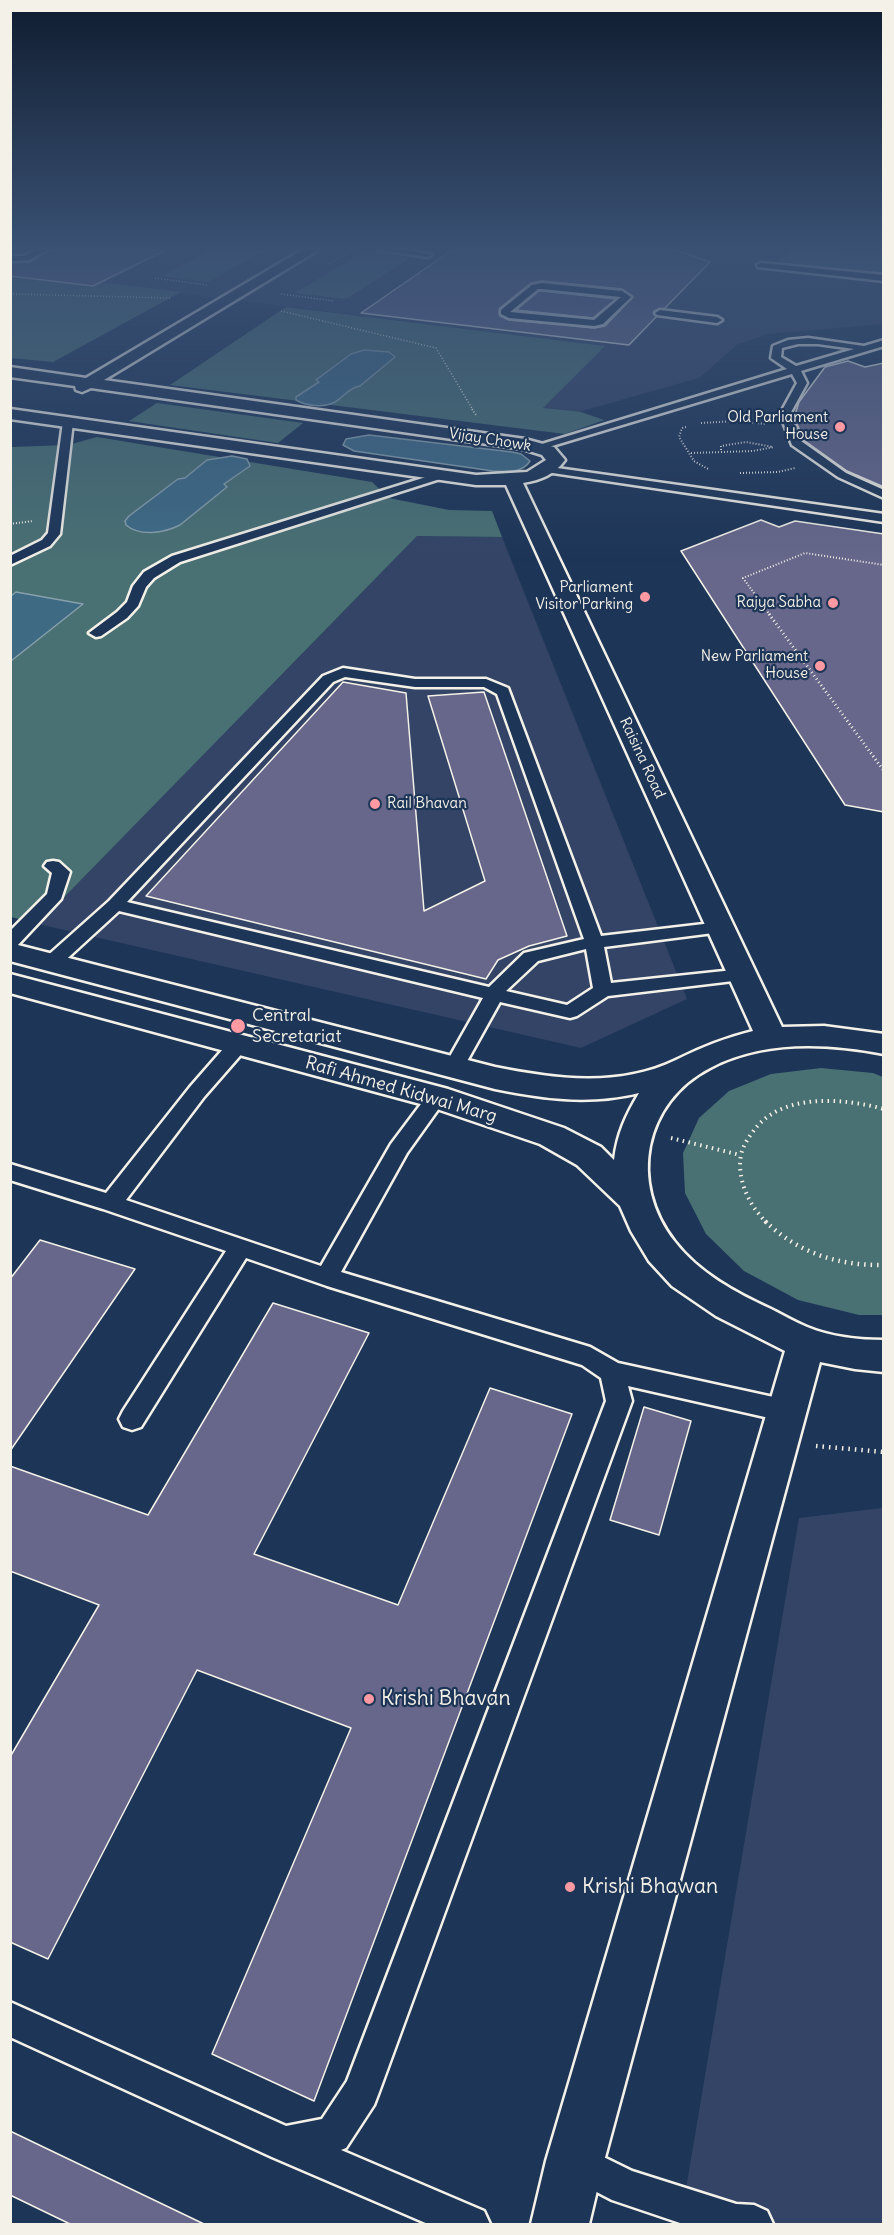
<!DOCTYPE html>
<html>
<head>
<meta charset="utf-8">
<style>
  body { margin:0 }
  #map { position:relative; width:894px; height:2235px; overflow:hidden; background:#1d3557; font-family:Delius,sans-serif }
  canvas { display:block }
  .frame { position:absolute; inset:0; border:12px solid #f4f1e8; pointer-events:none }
</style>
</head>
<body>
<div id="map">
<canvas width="894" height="2235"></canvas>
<div class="frame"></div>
</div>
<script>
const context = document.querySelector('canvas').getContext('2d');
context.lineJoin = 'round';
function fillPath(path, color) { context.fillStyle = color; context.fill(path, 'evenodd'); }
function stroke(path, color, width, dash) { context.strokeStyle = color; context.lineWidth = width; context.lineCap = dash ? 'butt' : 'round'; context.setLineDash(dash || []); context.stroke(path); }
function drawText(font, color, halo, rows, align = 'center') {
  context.font = font + ' Delius,sans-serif'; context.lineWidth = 4.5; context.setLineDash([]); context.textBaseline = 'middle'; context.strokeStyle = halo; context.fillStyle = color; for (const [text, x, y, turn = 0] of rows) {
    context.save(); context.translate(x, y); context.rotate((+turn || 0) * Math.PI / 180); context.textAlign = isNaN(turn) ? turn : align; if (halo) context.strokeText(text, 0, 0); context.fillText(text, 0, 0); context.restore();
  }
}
fillPath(new Path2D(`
  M11,250H883V324L769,334L738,344L699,378L578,412L542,409L604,346L11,272Z
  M417,536L502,537L687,999L581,1048L38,924Z
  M882,1508L883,2224H680L799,1518Z`), '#346');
fillPath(new Path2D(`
  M210,250H265L208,282L163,276Z
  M788,250L883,252V273L777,262Z
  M365,251L410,258L346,299L295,293Z
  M11,276L100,282L181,292L53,362L11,358Z
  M286,307L605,346L543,408L581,412L604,420L565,434L170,385Z
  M157,403L303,423L278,443L129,421Z
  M97,437L372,482L389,498L449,510L492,511L502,537L417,536L38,924L11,917V447L68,445Z
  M821,1068L873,1073L883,1077V1315H859L798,1300L744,1271L706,1234L685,1193L683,1153L699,1118L729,1091L771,1074Z`), '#497073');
const water = new Path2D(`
  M364,350L389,352L395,357L360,386C348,388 344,397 335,402C324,408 306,406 296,400V397L319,382L316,380L351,354Z
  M369,435L512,452L521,454L530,461C523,473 506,472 493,471L354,451L343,445L346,439Z
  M232,456L247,459L250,466L224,484L227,487L180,525C164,533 140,537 126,525L125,521L129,516L178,479L185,478L207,460Z
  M16,592L83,604L11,661V596Z`);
fillPath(water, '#3e6a84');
stroke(water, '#87a0ac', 1.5);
const building = new Path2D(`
  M49,250H166L93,286L10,276V263L30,262Z
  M452,250H676L710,262L665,308L654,311L656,317L629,345L361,313ZM542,281L622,289L633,297L605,326L594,328L509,320L500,316V308L531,283Z
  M539,291H542L616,299L593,318L516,310Z
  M848,361L865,367L884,363V487L847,471L805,441L794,418L799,402L825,367Z
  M761,520L779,527L795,521L884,534V812L845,805L681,551Z
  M343,682L406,693L424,911L485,881L428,696L484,692L567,936L529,946L498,960L486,979L146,896Z
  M40,1240L135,1269L10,1451V1279Z
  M273,1303L369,1333L254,1554L398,1605L490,1388L572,1414L314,2101L212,2054L351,1728L197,1670L48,1959L10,1942V1757L99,1605L10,1571V1466L148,1515Z
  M644,1407L691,1421L659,1535L610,1520Z
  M10,2131L204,2224H70L10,2195Z`);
fillPath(building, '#66678a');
stroke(building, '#f4f1e8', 1.5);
const lane = new Path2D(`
  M36,250H47L29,260L10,261V256H24Z
  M378,250H407L432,255L428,257Z
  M761,263L884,275V281L758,267L757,265Z
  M542,283L622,291L631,297L603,324L594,326L509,318L501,314V310L532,285ZM538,289H542L621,297L594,320L510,312Z
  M660,310L717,317L722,320L717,323L657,315L655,313Z
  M808,338L864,346L884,340V346L801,371L807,383L790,414L801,441L846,473L884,490V498L838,477L792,445L780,414L797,383L792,374L542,449H534L532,447L787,369L771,358L773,346L788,340ZM798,344H818L854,349L796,366L781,357L782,348Z
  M68,419L73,422L60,534L50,546L10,565V556L42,540L48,533L63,422Z
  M550,467L884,514V522L546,472L544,470Z
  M439,473L445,476L443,478L180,562L154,578L146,587L138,606L127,618L101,636L96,637L89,633L117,612L127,602L133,586L144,572L172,556Z
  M343,668L415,679H486L508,688L601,936L721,922L727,923L730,927L727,931L721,932L604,947L611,983L743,969L750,971L752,975L750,979L608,996L577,1016L570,1018L500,1002L461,1072L454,1074L447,1072L444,1067L483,998L119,911L59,966H45L43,962L45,958L109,901L323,676ZM345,677L415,687H484L497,694L584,939L524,953L489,987L127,902L333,682ZM586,949L593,988L567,1005L506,991L538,961Z
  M53,861L59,862L70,872L61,899L17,946L10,947V931L47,894L52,873L44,866L47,862Z
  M238,1038L245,1040L248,1045L245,1050L204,1097L126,1200L321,1266L391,1144L430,1092L437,1090L444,1092L447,1097L407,1153L341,1272L590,1347L618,1363L787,1400L796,1403L800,1411L796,1419L787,1422L628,1386L632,1401L379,2092L374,2105L346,2148L341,2150L484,2211L490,2224H428L272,2157L10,2037V2002L286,2126L322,2119L347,2081L606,1401L601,1378L582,1365L327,1286L246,1258L141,1427L132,1430L123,1427L119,1419L123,1411L226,1251L103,1209L10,1180V1164L106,1193L190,1087L231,1040Z
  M575,2143L632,2171L736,2204L754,2205L767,2211L773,2224H683L612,2200L562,2174L557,2161L562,2148Z`);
const secondary = new Path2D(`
  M302,250H318L104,380L525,439L554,447L565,460C554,475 541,480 523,483L782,1027L824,1026L884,1034V1054C826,1043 763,1040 710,1068C644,1102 628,1183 675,1242C699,1273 736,1293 771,1309C783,1315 795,1322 807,1327C831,1337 859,1340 884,1340V1372L855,1369L820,1362L604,2161L589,2224H531L546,2161L785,1351L716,1316L672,1286L649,1261L631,1231L620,1206L577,1165L540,1144L428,1106L10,993V974L448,1089L564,1128L601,1147L614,1160C617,1134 626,1115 639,1093C589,1105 545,1099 495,1089L10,961V943L495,1067C555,1079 618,1088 676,1060C702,1047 725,1038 753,1031L506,485H476L10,419V409L476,475L527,472L546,460L542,455L523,449L91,388L82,392L76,390L75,386L10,377V367L86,378Z`);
stroke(lane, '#f4f1e8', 5);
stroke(secondary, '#f4f1e8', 5);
stroke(new Path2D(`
  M329,264L352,250
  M155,278L207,285
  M10,294L171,298
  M281,294L334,301
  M281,311L436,348L473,410`), '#f4f1e8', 1.5, [1, 2]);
stroke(new Path2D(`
  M472,409L476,415
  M701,423L736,421L766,424
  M686,427L682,428L679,437L694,461L708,469
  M721,450V446L746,442L773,447
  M691,453L753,451L774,447
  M740,473L778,472L795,468
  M10,524L33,521
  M770,615L743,578L805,553L884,565`), '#f4f1e8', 2, [1, 2]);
stroke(new Path2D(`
  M769,614L884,771`), '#f4f1e8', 3, [1, 3]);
stroke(new Path2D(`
  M671,1138L740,1155
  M767,1223C751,1207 741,1188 740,1166C740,1152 744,1144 752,1133C779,1092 843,1098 884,1109`), '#f4f1e8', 4, [1.5, 4.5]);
stroke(new Path2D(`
  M765,1221C798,1253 839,1266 884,1265
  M816,1446L884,1452`), '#f4f1e8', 4.5, [1.5, 5]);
fillPath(lane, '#1d3557');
fillPath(secondary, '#1d3557');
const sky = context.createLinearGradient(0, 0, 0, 563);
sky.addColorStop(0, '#101d30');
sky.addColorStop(0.44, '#3a5174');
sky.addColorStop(1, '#3a517400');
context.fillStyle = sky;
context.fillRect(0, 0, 894, 563);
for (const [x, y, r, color] of [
  [840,427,6,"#ff9aa2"],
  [645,597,6,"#ff9aa2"],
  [833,603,6,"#ff9aa2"],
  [820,666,6,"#ff9aa2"],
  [375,804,6,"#ff9aa2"],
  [238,1026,8,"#ff9aa2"],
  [369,1699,6,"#ff9aa2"],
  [570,1887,6,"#ff9aa2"]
]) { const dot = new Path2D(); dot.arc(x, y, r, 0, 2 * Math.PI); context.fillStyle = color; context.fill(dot); stroke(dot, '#1d3557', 2); }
drawText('15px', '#f4f1e8', '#1d3557', [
  ["Old Parliament",828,418],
  ["House",828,435],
  ["Parliament",633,588],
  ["Visitor Parking",633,605],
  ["Rajya Sabha",821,603],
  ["New Parliament",808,657],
  ["House",808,674],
  ["Rail Bhavan",387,804,"left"]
], 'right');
drawText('15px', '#f4f1e8', '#1d3557', [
  ["Vijay Chowk",490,440,9],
  ["Raisina Road",642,758,65]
]);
drawText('18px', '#f4f1e8', '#1d3557', [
  ["Central",252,1016],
  ["Secretariat",252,1037]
], 'left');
drawText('18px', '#f4f1e8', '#1d3557', [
  ["Rafi Ahmed Kidwai Marg",401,1090,16]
]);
drawText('21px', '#f4f1e8', '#1d3557', [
  ["Krishi Bhavan",381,1699],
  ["Krishi Bhawan",582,1887]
], 'left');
</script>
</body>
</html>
